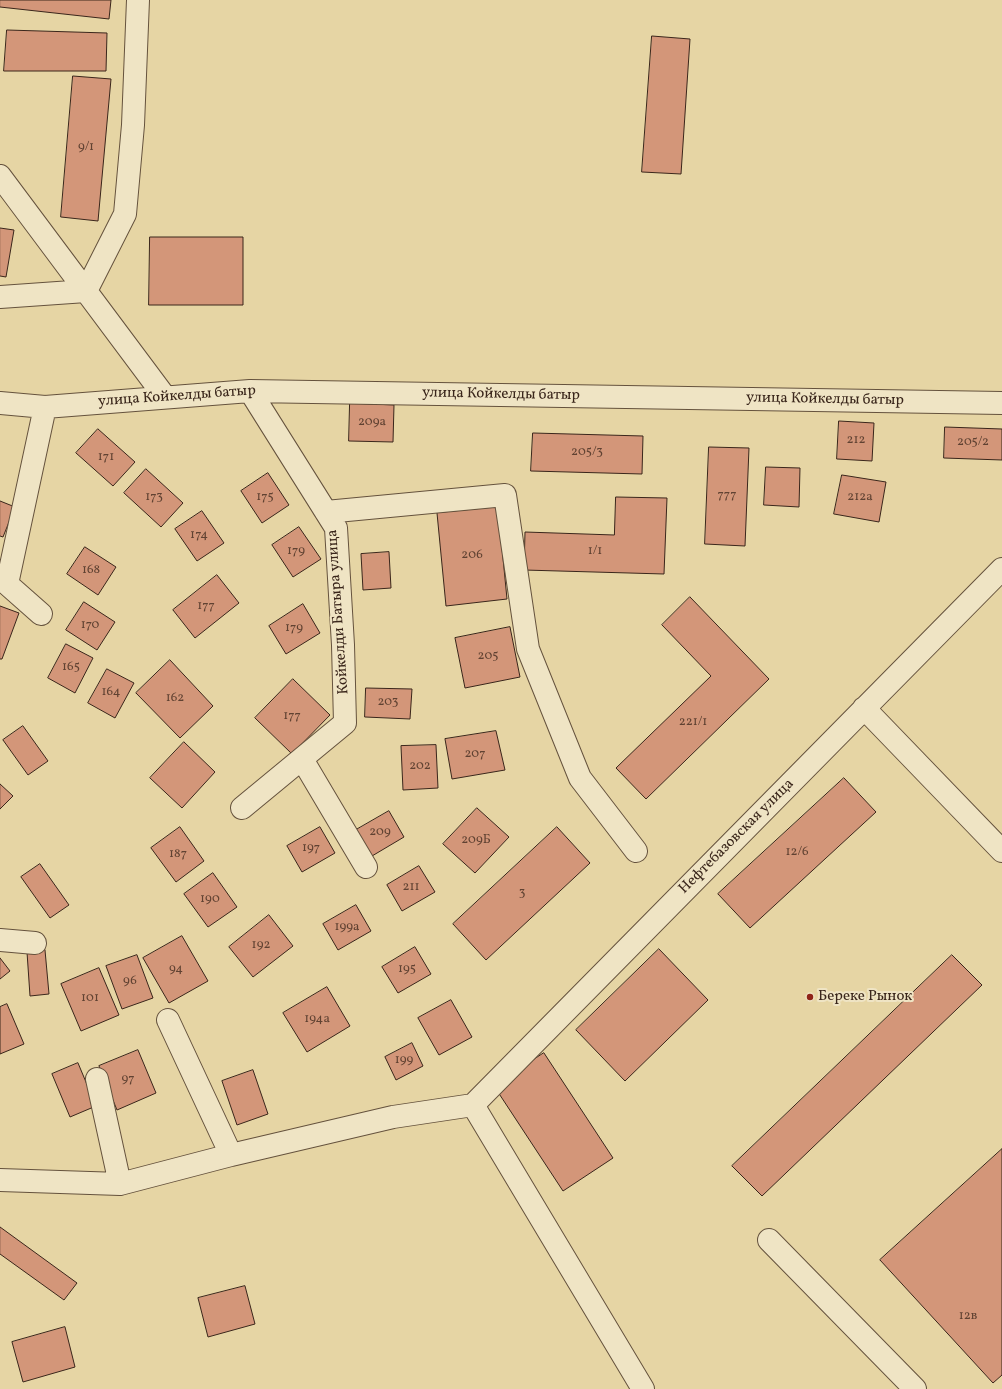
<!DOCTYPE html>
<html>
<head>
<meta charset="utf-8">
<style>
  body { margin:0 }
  canvas { display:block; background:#e6d5a4 }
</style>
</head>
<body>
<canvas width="1002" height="1389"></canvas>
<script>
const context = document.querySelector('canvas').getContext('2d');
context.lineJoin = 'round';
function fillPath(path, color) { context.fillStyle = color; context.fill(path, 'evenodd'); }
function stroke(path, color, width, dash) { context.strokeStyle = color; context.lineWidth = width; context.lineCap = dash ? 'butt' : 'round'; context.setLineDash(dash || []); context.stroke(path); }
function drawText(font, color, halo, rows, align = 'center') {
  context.font = font + ' Vollkorn,serif'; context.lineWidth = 4; context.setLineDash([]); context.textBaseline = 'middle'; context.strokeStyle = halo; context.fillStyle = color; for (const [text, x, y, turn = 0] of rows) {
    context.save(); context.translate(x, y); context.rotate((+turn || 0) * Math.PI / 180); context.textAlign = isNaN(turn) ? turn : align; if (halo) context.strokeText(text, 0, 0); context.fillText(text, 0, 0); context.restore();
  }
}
const building = new Path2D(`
  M0,0H111L109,19L0,7Z
  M7,30L107,33L106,71H4Z
  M652,36L690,39L681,174L642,172Z
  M73,76L111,79L98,221L61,217Z
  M0,228L14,230L6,277L0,276Z
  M150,237H243V305H149Z
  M350,403L394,405L393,442L349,441Z
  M839,421L874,423L872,461L837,459Z
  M945,427L1002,429V460L944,458Z
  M98,429L135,462L113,486L76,453Z
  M533,433L643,436L642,474L531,471Z
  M709,447L749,448L745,546L705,544Z
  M766,467L800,468L799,507L764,505Z
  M146,469L183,503L161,527L124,493Z
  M268,473L289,505L262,523L241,491Z
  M842,475L886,482L879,522L834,514Z
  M616,497L667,498L664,574L524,570L525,532L614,535Z
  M0,501L15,507L3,537L0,536Z
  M498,507L507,599L446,606L437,513Z
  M202,511L224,543L197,561L175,529Z
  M299,527L321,559L293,577L272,545Z
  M85,547L116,567L98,595L67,574Z
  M389,552L391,588L363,590L361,554Z
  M217,575L239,603L195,638L173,610Z
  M690,597L769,679L646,799L616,768L711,676L662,625Z
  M84,602L115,622L97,650L66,630Z
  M303,604L320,633L286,654L269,626Z
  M0,606L19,613L2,659H0Z
  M510,627L520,677L465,688L455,638Z
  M66,644L93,658L75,693L48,678Z
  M170,660L213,706L180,738L136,693Z
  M107,669L134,683L115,718L88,703Z
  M293,679L330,715L292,754L255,718Z
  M366,688L412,689L410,719L365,717Z
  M23,726L48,761L28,775L3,740Z
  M496,731L505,770L452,779L445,739Z
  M184,742L215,772L182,808L150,778Z
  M436,745L438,788L403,790L401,746Z
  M844,778L876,812L750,928L718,894Z
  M0,784L13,796L0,809Z
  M477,808L509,837L475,873L443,844Z
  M389,811L404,837L372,856L356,830Z
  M180,827L204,861L176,882L151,848Z
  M320,827L335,853L302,872L287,846Z
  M557,827L590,863L486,960L453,924Z
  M40,864L69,905L50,918L21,877Z
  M419,866L435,892L402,911L387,885Z
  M213,873L237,907L208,927L184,894Z
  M356,905L371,931L338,950L323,924Z
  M269,915L293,946L253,977L229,947Z
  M182,936L208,981L169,1003L143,958Z
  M415,947L431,974L398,993L382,967Z
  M659,949L708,1000L625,1081L576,1030Z
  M45,950L49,994L30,996L27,952Z
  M137,955L153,998L122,1009L106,966Z
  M952,955L982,985L762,1196L732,1166Z
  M0,958L10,971L0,979Z
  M99,968L119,1015L81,1031L61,984Z
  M327,987L350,1026L307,1052L283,1013Z
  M451,1000L472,1037L439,1055L418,1018Z
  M7,1004L24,1044L0,1054V1007Z
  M412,1043L423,1066L396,1080L385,1057Z
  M138,1050L156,1093L117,1110L99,1066Z
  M544,1053L613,1158L563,1191L494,1086Z
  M78,1063L96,1106L70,1117L52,1074Z
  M253,1070L268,1114L237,1125L222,1081Z
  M1002,1149V1375L993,1383L880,1260Z
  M0,1227L77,1283L64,1300L0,1254Z
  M245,1286L255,1324L208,1337L198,1298Z
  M65,1327L75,1367L23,1382L12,1342Z`);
fillPath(building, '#d39679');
stroke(building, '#3a261b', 1);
const minor = new Path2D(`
  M0,176L165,397
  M0,297L86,291L125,214L133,125L138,0
  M0,403L45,407L250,391L1002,403
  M326,512L505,495L528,649L580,778L636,851
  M41,614L7,584L45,407
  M864,708L1002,851
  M302,759L366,867
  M242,808L345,723L343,645L336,528L250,391
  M0,940L35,943
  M168,1020L231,1155
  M97,1079L120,1184
  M473,1105L1002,569
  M0,1180L120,1184L231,1155L393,1117L473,1105L643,1389
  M769,1240L915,1389`);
stroke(minor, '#65523d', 24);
stroke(minor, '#efe4c4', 22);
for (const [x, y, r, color] of [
  [810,997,4,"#8f2418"]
]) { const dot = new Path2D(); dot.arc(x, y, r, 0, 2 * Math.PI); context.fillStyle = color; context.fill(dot); stroke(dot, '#efe4c4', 1.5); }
drawText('13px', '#604232', null, [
  ["9/1",86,148],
  ["209а",372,423],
  ["212",856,441],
  ["205/2",973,443],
  ["205/3",587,453],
  ["171",106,458],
  ["777",727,496],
  ["173",154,498],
  ["175",265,498],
  ["212а",860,498],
  ["174",199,536],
  ["179",296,552],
  ["1/1",595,552],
  ["206",472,556],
  ["168",91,571],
  ["177",206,607],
  ["170",90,626],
  ["179",294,629],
  ["205",488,657],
  ["165",71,668],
  ["164",111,693],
  ["162",175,699],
  ["203",388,703],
  ["177",292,717],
  ["221/1",693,723],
  ["207",475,755],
  ["202",420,767],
  ["209",380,833],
  ["209Б",476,841],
  ["197",311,849],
  ["12/6",797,853],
  ["187",178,855],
  ["211",411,888],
  ["3",522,894],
  ["190",210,900],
  ["199а",347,928],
  ["192",261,946],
  ["94",176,970],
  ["195",407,970],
  ["96",130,982],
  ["101",90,999],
  ["194а",317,1020],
  ["199",404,1061],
  ["97",128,1080],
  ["12в",968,1317]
]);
drawText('15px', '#3a261b', '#efe4c4', [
  ["улица Койкелды батыр",501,395,1],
  ["улица Койкелды батыр",177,397,-4],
  ["улица Койкелды батыр",825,400,1],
  ["Койкелди Батыра улица",339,612,-94],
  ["Нефтебазовская улица",737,837,-45]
]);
drawText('15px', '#3a261b', '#efe4c4', [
  ["Береке Рынок",818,997]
], 'left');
</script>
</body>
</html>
